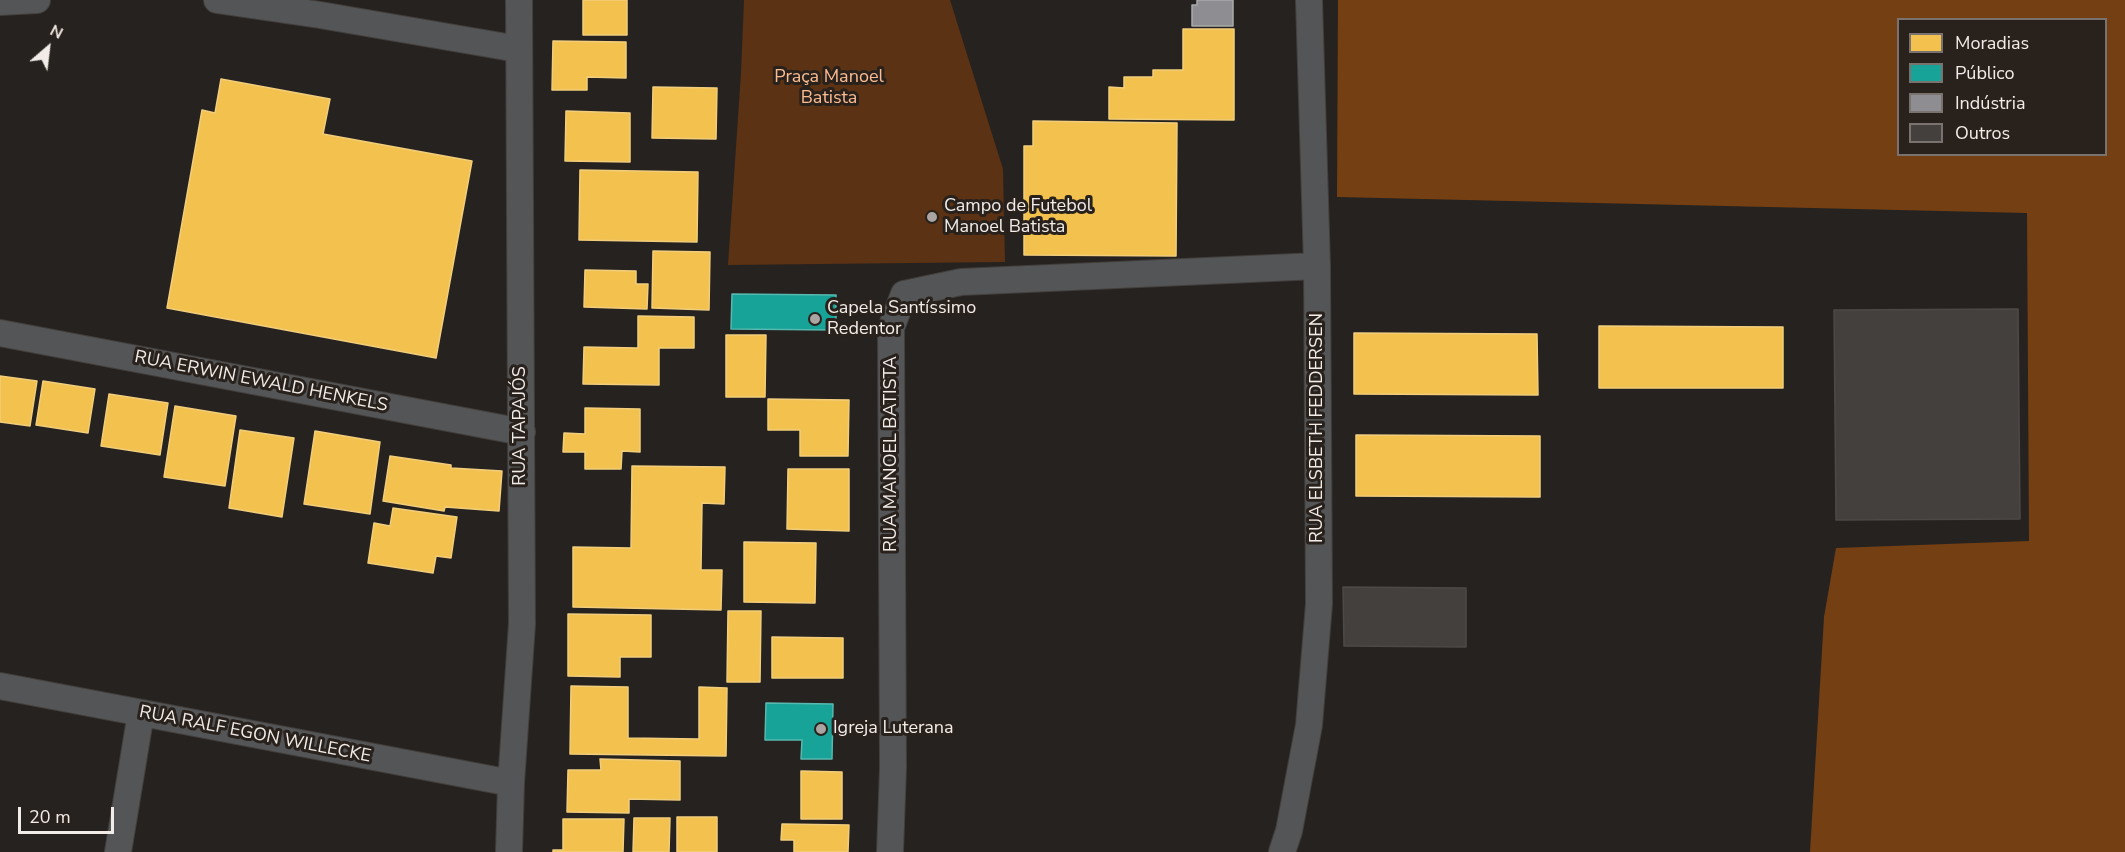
<!DOCTYPE html>
<html>
<head>
<meta charset="utf-8">
<style>
  body { margin:0 }
  #map { position:relative; width:2125px; height:852px; overflow:hidden; background:#26221f; font-family:"Nunito Sans",sans-serif }
  canvas { display:block }
  .legend { position:absolute; left:1897px; top:18px; width:210px; height:138px; box-sizing:border-box; background:#29211c; border:2px solid #79726e; margin:0; padding:8px 10px; list-style:none; font-size:18px; color:#f1ece8 }
  .legend li { display:flex; align-items:center; gap:12px; height:30px }
  .legend b { width:30px; border:2px solid #79726e }
  .north { position:absolute; left:18px; top:18px; width:60px; height:60px; -webkit-text-stroke:4px #29211c; paint-order:stroke; rotate:28deg; font-size:16px; font-weight:700; line-height:24px; text-align:center; color:#f1ece8 }
  .north::after { content:''; display:block; margin:auto; width:21px; height:27px; background:#f1ece8; clip-path:polygon(50% 0,100% 100%,50% 72%,0 100%) }
  .scale { position:absolute; left:18px; top:807px; width:96px; height:27px; box-sizing:border-box; border:3px solid #f1ece8; border-top:0; padding-left:8px; font-size:18px; line-height:21px; white-space:nowrap; color:#f1ece8; -webkit-text-stroke:4px #29211c; paint-order:stroke }
</style>
</head>
<body>
<div id="map">
<canvas width="2125" height="852"></canvas>
<ul class="legend">
<li><b style="height:16px;background:#f2c14e"></b>Moradias</li>
<li><b style="height:16px;background:#17a398"></b>Público</li>
<li><b style="height:16px;background:#8d8d92"></b>Indústria</li>
<li><b style="height:16px;background:#43403e"></b>Outros</li>
</ul>
<div class="north">N</div>
<div class="scale">20 m</div>
</div>
<script>
const context = document.querySelector('canvas').getContext('2d');
context.lineJoin = 'round';
function fillPath(path, color) { context.fillStyle = color; context.fill(path, 'evenodd'); }
function stroke(path, color, width, dash) { context.strokeStyle = color; context.lineWidth = width; context.lineCap = dash ? 'butt' : 'round'; context.setLineDash(dash || []); context.stroke(path); }
function drawText(font, color, halo, rows, align = 'center') {
  context.font = font + ' "Nunito Sans",sans-serif'; context.lineWidth = 6; context.setLineDash([]); context.textBaseline = 'middle'; context.strokeStyle = halo; context.fillStyle = color; for (const [text, x, y, turn = 0] of rows) {
    context.save(); context.translate(x, y); context.rotate((+turn || 0) * Math.PI / 180); context.textAlign = isNaN(turn) ? turn : align; if (halo) context.strokeText(text, 0, 0); context.fillText(text, 0, 0); context.restore();
  }
}
fillPath(new Path2D(`
  M744,0H950L1003,169L1005,262L728,265L741,73Z`), '#5b3213');
fillPath(new Path2D(`
  M1338,0H2125V852H1810L1824,617L1836,548L2029,541L2027,213L1337,197ZM1898,20H2106V154H1898Z`), '#743f13');
const homes = new Path2D(`
  M583,0H627V35H583Z
  M1183,29H1234V120L1109,119V87L1124,88V77H1153V70H1183Z
  M553,41L626,42V78L587,77V90H552Z
  M221,79L330,99L323,134L472,161L436,358L167,308L202,110L215,113Z
  M653,87L717,88L716,139L652,138Z
  M566,111L630,113V162L565,161Z
  M1033,121L1177,123L1176,256L1024,255V146H1033Z
  M580,170L698,172L697,242L579,240Z
  M653,251L710,252L709,310L652,308Z
  M585,270L636,271V284H648L647,309L584,307Z
  M638,316L694,317V348H659V385L583,384L584,347L638,348Z
  M1599,326L1783,327V388H1599Z
  M1354,333L1537,334L1538,395L1354,394Z
  M726,335H766L765,397H726Z
  M0,376L37,381L30,426L0,422Z
  M43,381L95,389L88,433L36,425Z
  M109,394L168,403L160,455L101,446Z
  M768,399L849,400L848,456H800V430H768Z
  M175,406L236,416L225,486L164,477Z
  M585,408L640,409V452L622,451L621,469H585V452H563L564,433L585,434Z
  M240,430L294,438L282,517L229,508Z
  M315,431L380,442L370,514L304,504Z
  M1356,435L1540,436V497L1356,496Z
  M390,456L451,465V468L502,471L499,511L445,507L444,511L383,501Z
  M632,466L725,467L724,504L702,503L701,570H722L721,610L573,607V547L631,548Z
  M788,469H849V531L787,529Z
  M393,508L457,517L451,558L436,556L433,573L368,563L374,523L390,526Z
  M744,542L816,543L815,603L744,602Z
  M728,611H761L760,682H727Z
  M568,614L651,615V657H620V677L568,676Z
  M772,637L843,638V678H772Z
  M571,686L628,687V738L699,739V687L727,688L726,756L570,754Z
  M600,759L680,761V800L629,799V813L567,812L568,770H601Z
  M801,771L842,772V819H801Z
  M677,817H717V852H677Z
  M634,818H670L669,852H633Z
  M563,819H624L623,852H553V850H563Z
  M782,824L849,825L848,852H794V840H781Z`);
fillPath(homes, '#f2c14e');
stroke(homes, '#f2ce7c', 1.5);
const public = new Path2D(`
  M732,294L836,295V330L731,329Z
  M766,703L833,704L832,759H801L802,740H765Z`);
fillPath(public, '#17a398');
stroke(public, '#58b9b0', 1.5);
const industry = new Path2D(`
  M1197,0H1233V26H1192V5H1197Z`);
fillPath(industry, '#8d8d92');
stroke(industry, '#abaaac', 1.5);
const building = new Path2D(`
  M2018,309L2020,519L1836,520L1834,310Z
  M1343,587L1466,588V647L1344,646Z`);
fillPath(building, '#43403e');
stroke(building, '#4d4947', 1.5);
const minor = new Path2D(`
  M217,0L320,15L518,49
  M0,2L37,0
  M0,333L522,432
  M0,686L511,783
  M118,852L141,713
  M509,852L511,783L522,624L519,0
  M890,852L893,768L891,328L904,294L961,282L1317,266
  M1282,852L1289,831L1309,725L1319,604L1317,266L1309,0`);
stroke(minor, '#423e3c', 28);
stroke(minor, '#545556', 26);
for (const [x, y, r, color] of [
  [932,217,6,"#aaa5a2"],
  [815,319,6,"#aaa5a2"],
  [821,729,6,"#aaa5a2"]
]) { const dot = new Path2D(); dot.arc(x, y, r, 0, 2 * Math.PI); context.fillStyle = color; context.fill(dot); stroke(dot, '#29211c', 2); }
drawText('18px', '#fdbc90', '#29211c', [
  ["Praça Manoel",829,78],
  ["Batista",829,99]
]);
drawText('18px', '#f1ece8', '#29211c', [
  ["Campo de Futebol",944,207],
  ["Manoel Batista",944,228],
  ["Capela Santíssimo",827,309],
  ["Redentor",827,330],
  ["Igreja Luterana",833,729]
], 'left');
drawText('18px', '#f1ece8', '#29211c', [
  ["RUA ERWIN EWALD HENKELS",261,382,11],
  ["RUA TAPAJÓS",521,426,-90],
  ["RUA ELSBETH FEDDERSEN",1318,428,-90],
  ["RUA MANOEL BATISTA",892,454,-90],
  ["RUA RALF EGON WILLECKE",255,735,11]
]);
</script>
</body>
</html>
